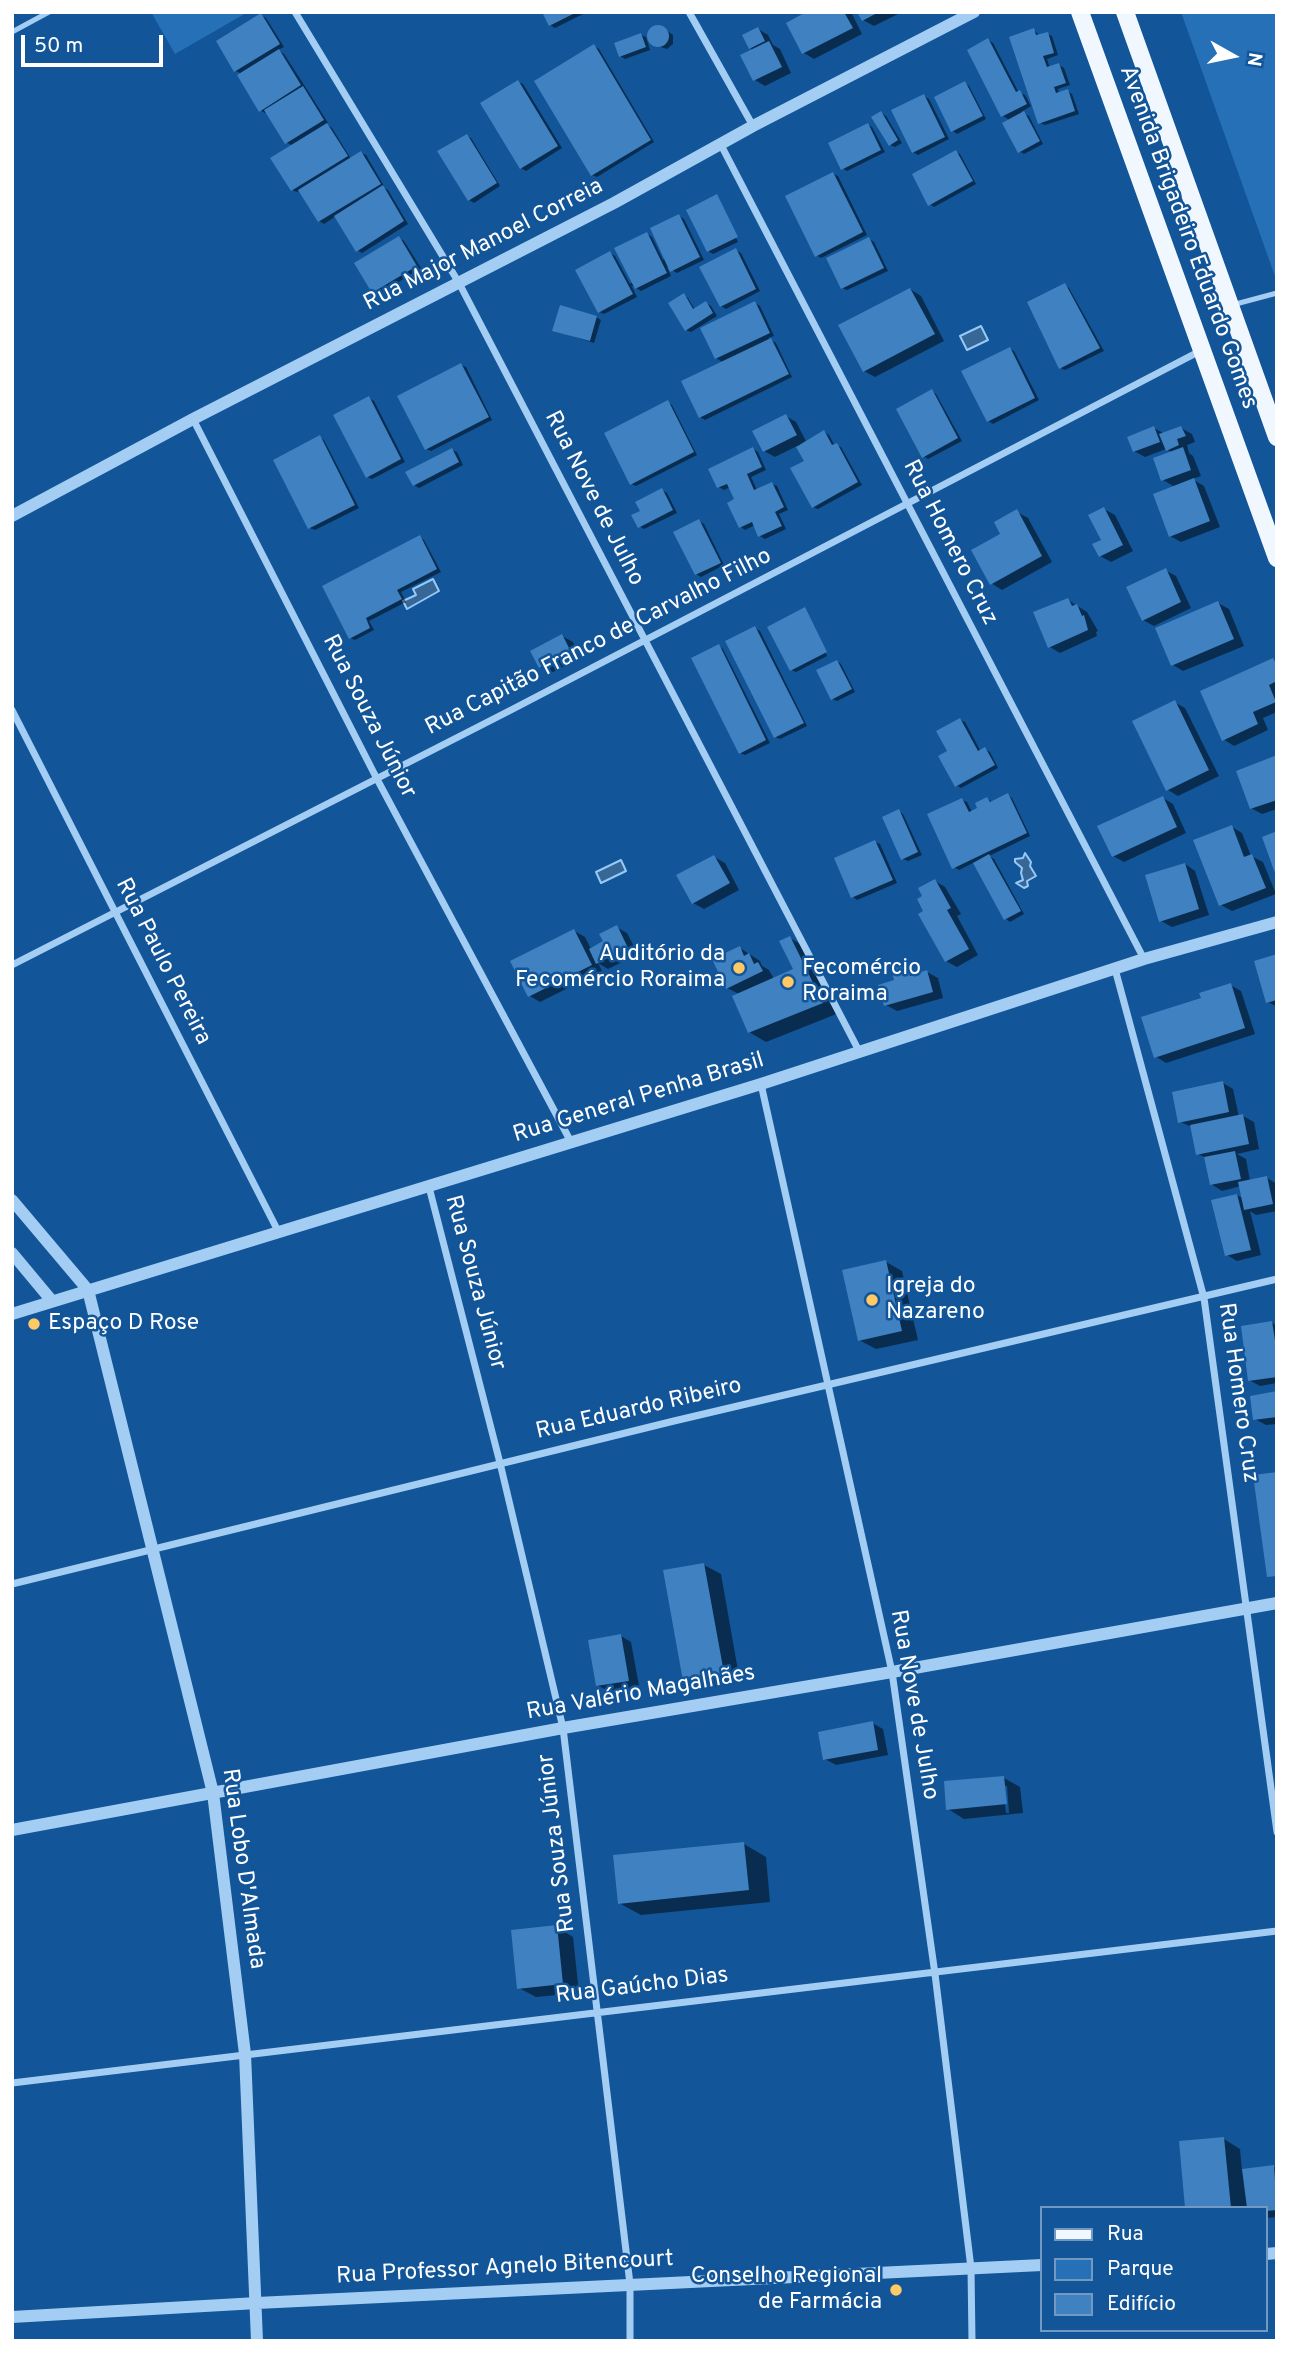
<!DOCTYPE html>
<html>
<head>
<meta charset="utf-8">
<style>
  body { margin:0 }
  #map { position:relative; width:1289px; height:2353px; overflow:hidden; background:#125598; font-family:Overpass,sans-serif }
  canvas { display:block }
  .frame { position:absolute; inset:0; border:14px solid #fff; pointer-events:none }
  .legend { position:absolute; left:1040px; top:2206px; width:228px; height:126px; box-sizing:border-box; background:#125598; border:2px solid #7199c1; margin:0; padding:9px 12px; list-style:none; font-size:21px; color:#fff }
  .legend li { display:flex; align-items:center; gap:14px; height:35px }
  .legend b { width:35px; border:2px solid #7199c1 }
  .north { position:absolute; left:1198px; top:21px; width:70px; height:70px; -webkit-text-stroke:5px #125598; paint-order:stroke; rotate:99deg; font-size:19px; font-weight:700; line-height:28px; text-align:center; color:#fff }
  .north::after { content:''; display:block; margin:auto; width:24px; height:32px; background:#fff; clip-path:polygon(50% 0,100% 100%,50% 72%,0 100%) }
  .scale { position:absolute; left:21px; top:35px; width:142px; height:32px; box-sizing:border-box; border:4px solid #fff; border-top:0; padding-left:9px; font-size:21px; line-height:24px; white-space:nowrap; color:#fff; -webkit-text-stroke:5px #125598; paint-order:stroke }
</style>
</head>
<body>
<div id="map">
<canvas width="1289" height="2353"></canvas>
<div class="frame"></div>
<ul class="legend">
<li><b style="height:9px;background:#f0f7ff"></b>Rua</li>
<li><b style="height:19px;background:#2570b6"></b>Parque</li>
<li><b style="height:19px;background:#3f81c1"></b>Edifício</li>
</ul>
<div class="north">N</div>
<div class="scale">50 m</div>
</div>
<script>
const context = document.querySelector('canvas').getContext('2d');
context.lineJoin = 'round';
function fillPath(path, color) { context.fillStyle = color; context.fill(path, 'evenodd'); }
function stroke(path, color, width, dash) { context.strokeStyle = color; context.lineWidth = width; context.lineCap = dash ? 'butt' : 'round'; context.setLineDash(dash || []); context.stroke(path); }
function drawText(font, color, halo, rows, align = 'center') {
  context.font = font + ' Overpass,sans-serif'; context.lineWidth = 5; context.setLineDash([]); context.textBaseline = 'middle'; context.strokeStyle = halo; context.fillStyle = color; for (const [text, x, y, turn = 0] of rows) {
    context.save(); context.translate(x, y); context.rotate((+turn || 0) * Math.PI / 180); context.textAlign = isNaN(turn) ? turn : align; if (halo) context.strokeText(text, 0, 0); context.fillText(text, 0, 0); context.restore();
  }
}
fillPath(new Path2D(`
  M151,12H248L175,54Z
  M1181,12H1277V282Z`), '#2570b6');
const water = new Path2D(`
  M981,326L988,340L967,350L960,336Z
  M433,579L439,591L407,609L403,601L416,595L413,589Z
  M1025,853L1031,862L1030,866L1036,876L1027,881L1028,886L1024,888L1016,883L1023,880L1021,873L1022,868L1015,862V859L1023,858Z
  M621,860L626,871L601,883L596,872Z`);
fillPath(water, '#366797');
stroke(water, '#96c9f7', 2);
fillPath(new Path2D(`
  M544,12H587L555,28L550,25Z
  M809,12H851L862,34L814,59L804,53L788,23Z
  M859,12H897L898,14L874,26L863,20Z
  M261,15L266,18L284,47L278,50L284,54L308,91L328,123L326,124L332,128L351,159L361,153L366,155L384,186L383,187L388,190L408,224L362,253L357,250L336,216L324,224L319,221L300,190L297,192L292,190L293,146L286,142L267,112L265,113L260,110L242,74L236,71Z
  M656,27L665,29L673,35V44L667,49L654,45L649,37V33Z
  M758,29L768,35L773,45L780,49L791,73L765,86L755,80L754,50L750,48Z
  M1034,30L1040,36L1047,34L1052,36L1058,55L1047,59L1050,68L1059,65L1064,68L1070,85L1058,89L1059,94L1067,91L1072,94L1079,114L1045,125L1040,123Z
  M641,35L646,37L650,50L625,59L620,56Z
  M988,40L993,43L1019,93L1025,95L1031,106L1021,112L1029,116L1043,144L1024,154L1019,151L1011,121L1003,116Z
  M594,46L599,49L654,142L597,177L592,175Z
  M518,82L523,84L562,148L526,171L521,168Z
  M965,83L969,86L986,119L957,134L953,131Z
  M924,96L929,99L949,139L918,155L913,152Z
  M881,113L886,116L902,143L895,147L890,145Z
  M868,125L872,127L885,152L847,171L842,168Z
  M467,136L471,138L500,186L474,203L469,200Z
  M956,152L960,154L976,184L934,207L930,204Z
  M833,174L838,176L867,235L821,258L816,255Z
  M717,196L738,242L713,254L708,251Z
  M679,216L684,219L704,260L677,273L667,267L671,276L641,291L631,285L637,297L604,314L599,312L610,253L615,256L630,284L633,282L647,234L652,237L663,260L666,258Z
  M399,238L404,241L421,268L378,295L373,292Z
  M869,239L874,242L888,271L847,290L842,288Z
  M736,250L741,253L760,291L726,309L721,306Z
  M1064,285L1069,288L1104,351L1065,370L1060,368Z
  M910,289L921,296L944,341L875,377L864,371Z
  M684,295L688,298L695,310L706,303L711,306L717,316L691,332L686,330Z
  M755,303L760,306L774,336L768,338L776,343L792,377L705,420L700,417L724,363L716,358Z
  M596,317L601,320L594,343L559,332Z
  M1010,349L1014,351L1039,400L993,424L988,421Z
  M461,365L466,367L492,420L431,451L426,449Z
  M932,391L936,394L962,441L928,459L923,456Z
  M369,398L374,401L405,462L372,479L367,477Z
  M667,402L672,405L697,455L636,486L631,484Z
  M786,416L796,422L807,443L824,432L829,435L835,446L841,447L862,485L818,509L813,507L806,462L797,446L775,457L764,451Z
  M1154,428L1165,434L1181,428L1192,434L1195,442L1187,445L1189,453L1193,456L1201,476L1192,479L1204,486L1220,527L1181,542L1170,536L1175,487L1163,480L1173,453L1166,449L1145,457L1134,451Z
  M320,437L324,440L359,508L315,530L310,528Z
  M753,449L758,452L766,470L751,477L757,490L772,484L777,486L788,510L779,514L786,529L765,539L760,536L755,525L745,530L741,527L736,500L730,487L724,490L719,487Z
  M452,450L457,452L463,465L419,488L414,485Z
  M662,490L667,493L677,513L644,529L639,526L642,511Z
  M1104,509L1115,515L1133,551L1111,562L1100,556Z
  M1017,512L1028,518L1052,562L1002,590L991,583L1002,535Z
  M699,521L704,524L724,565L701,577L696,574Z
  M420,537L424,540L441,572L401,592L406,602L369,621L374,630L355,640L350,638Z
  M1165,570L1176,576L1191,608L1154,626L1143,620Z
  M1068,600L1087,612L1098,631L1096,632L1097,636L1060,653L1050,647Z
  M1218,603L1229,609L1244,646L1183,671L1173,665Z
  M805,609L827,656L796,672L791,670Z
  M755,628L760,631L807,726L780,739L775,737Z
  M562,636L573,642L581,658L551,673L540,667Z
  M719,646L723,649L770,743L745,755L740,753Z
  M1273,660L1277,662V712L1263,718L1268,730L1234,746L1223,739Z
  M837,661L841,664L855,692L837,701L832,699Z
  M1174,702L1185,708L1219,776L1178,796L1168,790Z
  M960,720L965,722L981,752L985,749L990,752L998,768L961,788L956,785L950,752Z
  M1277,757V809L1262,814L1251,808Z
  M1008,795L1012,798L1030,836L989,856L994,859L1024,914L1010,922L1006,919L975,862L959,870L954,867L962,800L967,802L972,812L980,809L987,799L993,802Z
  M1163,798L1173,804L1186,833L1124,862L1113,856Z
  M899,811L903,814L922,855L908,861L903,859Z
  M1232,827L1242,833L1251,856L1263,862L1276,894L1232,911L1221,905Z
  M875,842L880,844L897,883L857,900L853,897Z
  M714,857L725,863L739,890L704,909L693,903Z
  M1185,864L1195,871L1209,915L1172,927L1161,921Z
  M935,881L945,887L961,914L957,916L978,955L957,967L946,961L925,912V896Z
  M616,927L627,933L638,954L608,969L598,963L602,971L540,1002L530,996L574,931L585,937L591,949L605,942Z
  M790,938L807,948L839,1013L766,1042L749,1032L739,994L727,988L740,948L760,961L762,966L769,970L774,979L795,970Z
  M1277,956V1007L1268,1002Z
  M907,967L918,975L927,972L938,978L943,998L897,1011L886,1005Z
  M1230,985L1241,991L1255,1034L1166,1063L1155,1056L1203,999Z
  M1223,1083L1233,1089L1239,1117L1243,1116L1254,1122L1259,1149L1237,1154L1246,1159L1250,1181L1267,1178L1277,1184V1211L1256,1215L1250,1211L1261,1255L1237,1261L1227,1255L1237,1195L1244,1199L1241,1186L1222,1191L1211,1184L1206,1158L1198,1154L1192,1127L1180,1122Z
  M886,1262L902,1271L918,1340L876,1349L859,1340Z
  M1272,1323L1277,1326V1383L1260,1386L1249,1380Z
  M1277,1393V1424L1266,1425L1255,1419Z
  M704,1565L721,1574L740,1682L701,1690L684,1680Z
  M621,1636L631,1642L639,1686L608,1691L597,1685Z
  M872,1723L883,1729L888,1755L836,1765L825,1759Z
  M1004,1778L1020,1787L1023,1813L964,1819L948,1809ZM1003,1786H1007L1009,1813H1006Z
  M744,1844L766,1857L770,1902L641,1915L619,1903Z
  M557,1927L573,1937L579,1993L536,1997L519,1988Z
  M1224,2139L1240,2149L1242,2171L1274,2167L1277,2169V2217L1266,2218V2208H1187Z`), '#0007');
fillPath(new Path2D(`
  M542,12H577L549,26Z
  M806,12H844L853,28L802,54L786,23Z
  M857,12H879L862,21Z
  M261,13L280,44L234,72L216,41Z
  M647 36a11 11 0 1 1 22 0a11 11 0 1 1-22 0Z
  M758,27L765,41L749,49L742,35Z
  M1034,28L1036,35L1048,32L1054,53L1043,56L1047,67L1059,63L1066,83L1054,87L1056,93L1068,89L1075,111L1038,124L1009,37Z
  M641,33L646,47L619,57L614,43Z
  M988,38L1016,92L1020,90L1027,104L1001,117L967,50Z
  M769,41L782,67L753,81L740,55Z
  M594,44L651,140L591,176L534,81Z
  M279,49L301,85L259,112L237,75Z
  M518,80L558,146L520,169L480,103Z
  M965,81L983,116L951,132L934,97Z
  M303,86L324,120L285,144L264,110Z
  M924,94L945,137L912,153L891,110Z
  M881,111L898,140L889,146L871,117Z
  M1024,111L1040,141L1018,153L1002,123Z
  M327,123L348,156L291,191L270,158Z
  M868,123L881,150L841,170L828,143Z
  M467,134L497,183L468,201L437,151Z
  M956,150L973,181L928,206L912,174Z
  M361,151L381,184L318,222L298,190Z
  M833,172L863,232L815,257L785,196Z
  M383,185L404,221L356,252L334,216Z
  M717,194L738,237L707,252L686,210Z
  M679,214L700,257L670,272L650,228Z
  M647,232L667,273L635,289L614,248Z
  M399,236L417,266L372,293L354,263Z
  M869,237L884,268L841,289L826,258Z
  M736,248L756,289L720,307L699,267Z
  M610,251L633,294L598,313L575,270Z
  M1065,283L1100,348L1059,369L1027,302Z
  M910,288L935,334L863,372L838,325Z
  M684,293L693,309L706,301L713,313L685,331L668,303Z
  M755,301L770,333L715,359L700,328Z
  M560,305L597,316L590,341L552,331Z
  M771,338L789,374L699,418L681,381Z
  M1010,347L1035,398L987,422L961,371Z
  M461,363L489,417L425,450L397,396Z
  M932,389L958,438L922,458L896,409Z
  M369,396L401,459L366,478L333,415Z
  M668,400L694,452L630,485L604,433Z
  M786,414L797,435L763,452L752,431Z
  M1154,426L1160,442L1133,452L1127,437Z
  M1181,426L1186,436L1177,439L1179,445L1166,451L1159,434Z
  M824,430L832,445L837,443L858,482L812,508L790,468L804,461L796,447Z
  M320,435L355,505L308,529L273,460Z
  M753,447L762,467L747,474L754,490L772,482L784,507L775,512L782,526L758,537L752,522L739,528L727,503L734,499L727,484L717,488L708,469Z
  M1183,447L1191,470L1161,481L1153,458Z
  M452,448L459,462L413,486L405,472Z
  M1194,478L1210,521L1169,537L1153,494Z
  M662,488L673,510L638,528L631,515L640,511L635,502Z
  M1104,507L1123,545L1099,557L1092,544L1101,540L1088,515Z
  M1017,509L1042,556L990,585L971,550L1000,534L994,522Z
  M699,519L721,563L695,575L673,532Z
  M420,535L437,569L397,590L402,599L366,618L370,628L349,639L322,586Z
  M1166,568L1181,602L1142,621L1126,587Z
  M1068,598L1072,606L1077,604L1082,616L1084,615L1088,630L1048,648L1033,612Z
  M1218,601L1234,639L1171,666L1155,628Z
  M805,607L827,652L790,671L767,627Z
  M755,626L804,723L774,738L725,641Z
  M562,634L571,652L539,668L530,651Z
  M719,644L766,740L739,754L691,658Z
  M1273,658L1277,665V681L1269,685L1276,702L1253,712L1258,724L1222,741L1200,691Z
  M837,660L852,689L831,700L816,670Z
  M1175,700L1209,770L1166,791L1132,721Z
  M960,718L978,751L985,747L995,765L955,787L938,756L947,751L936,731Z
  M1277,755V800L1250,809L1236,771Z
  M1008,793L1027,833L952,869L927,814L962,798L969,812L977,808L975,803L987,797L990,802Z
  M1163,796L1177,827L1112,857L1097,826Z
  M899,809L918,852L901,860L882,817Z
  M1232,825L1244,857L1252,854L1266,888L1219,906L1193,840Z
  M1277,831V875L1276,876L1262,837Z
  M875,840L893,880L851,898L834,858Z
  M989,854L1021,911L1004,920L973,863Z
  M714,855L730,883L692,904L676,875Z
  M1185,863L1199,909L1159,922L1145,875Z
  M935,879L951,908L947,910L969,949L945,962L918,914L923,911L917,899L922,896L918,888Z
  M617,925L628,948L596,964L589,949L603,941L599,934Z
  M574,929L592,965L528,997L510,961Z
  M790,936L823,1003L748,1033L732,996L793,969L779,941Z
  M740,946L744,956L749,953L754,964L758,962L763,971L726,989L712,959Z
  M1277,954V1000L1266,1003L1254,961Z
  M907,965L910,976L927,970L933,992L884,1006L878,985L894,980L891,969Z
  M1231,983L1245,1028L1154,1058L1141,1017L1201,998L1199,993Z
  M1223,1081L1229,1112L1178,1123L1172,1092Z
  M1243,1114L1249,1144L1196,1155L1190,1125Z
  M1235,1151L1241,1179L1210,1185L1204,1157Z
  M1267,1176L1273,1204L1244,1210L1238,1182Z
  M1237,1194L1251,1250L1225,1256L1211,1200Z
  M886,1260L902,1331L858,1341L842,1270Z
  M1272,1321L1277,1353V1377L1248,1381L1241,1326Z
  M1277,1391V1417L1253,1420L1250,1396Z
  M1277,1472V1576L1267,1577L1253,1475Z
  M704,1563L724,1673L683,1681L663,1570Z
  M621,1634L629,1681L596,1686L588,1640Z
  M873,1721L878,1750L823,1760L818,1732Z
  M1004,1776L1007,1804L946,1810L944,1781Z
  M744,1842L749,1890L618,1904L613,1855Z
  M557,1925L563,1984L517,1989L511,1930Z
  M1224,2137L1231,2208H1185L1179,2141Z
  M1274,2165L1277,2210L1266,2211V2208H1247L1242,2169Z`), '#3f81c1');
stroke(new Path2D(`
  M12,32L49,12
  M1232,305L1277,293`), '#a4cdf3', 5);
stroke(new Path2D(`
  M295,12L459,283L859,1051
  M689,12L753,126
  M721,145L1144,959
  M193,419L377,779L571,1142
  M12,710L278,1231
  M12,965L511,710L1202,350
  M1115,969L1204,1298L1277,1832
  M761,1084L892,1672L935,1974L971,2268L972,2341
  M429,1187L500,1463L563,1728L630,2284V2341
  M12,1584L674,1421L1277,1279
  M12,2083C434,2031 856,1984 1277,1931`), '#a4cdf3', 7);
stroke(new Path2D(`
  M12,516L193,419L614,203L753,126L974,12
  M12,1200L88,1290L213,1793L245,2054L257,2341
  M12,1253L52,1301
  M12,1314L761,1084L1144,959L1277,922
  M12,1830L563,1728L892,1672L1277,1603
  M1266,2254L1277,2253
  M12,2317L257,2303L1042,2265`), '#a4cdf3', 12);
stroke(new Path2D(`
  M1080,12L1277,558
  M1125,12L1277,437`), '#f0f7ff', 18);
for (const [x, y, r, color] of [
  [739,968,7,"#ffc966"],
  [788,982,7,"#ffc966"],
  [872,1300,7,"#ffc966"],
  [34,1324,7,"#ffc966"],
  [896,2290,7,"#ffc966"]
]) { const dot = new Path2D(); dot.arc(x, y, r, 0, 2 * Math.PI); context.fillStyle = color; context.fill(dot); stroke(dot, '#125598', 2.5); }
drawText('23px', '#fff', '#125598', [
  ["Avenida Brigadeiro Eduardo Gomes",1187,238,70],
  ["Rua Major Manoel Correia",484,246,-27],
  ["Rua Nove de Julho",593,499,63],
  ["Rua Homero Cruz",949,543,63],
  ["Rua Capitão Franco de Carvalho Filho",599,643,-27],
  ["Rua Souza Júnior",368,717,63],
  ["Rua Paulo Pereira",162,962,63],
  ["Rua General Penha Brasil",639,1099,-17],
  ["Rua Souza Júnior",474,1283,75],
  ["Rua Homero Cruz",1237,1393,82],
  ["Rua Eduardo Ribeiro",639,1410,-13],
  ["Rua Valério Magalhães",641,1694,-10],
  ["Rua Nove de Julho",913,1705,80],
  ["Rua Souza Júnior",558,1843,-97],
  ["Rua Lobo D'Almada",242,1869,82],
  ["Rua Gaúcho Dias",642,1987,-7],
  ["Rua Professor Agnelo Bitencourt",505,2269,-3]
]);
drawText('23px', '#fff', '#125598', [
  ["Auditório da",725,955,"right"],
  ["Fecomércio Roraima",725,981,"right"],
  ["Fecomércio",802,969],
  ["Roraima",802,995],
  ["Igreja do",886,1287],
  ["Nazareno",886,1313],
  ["Espaço D Rose",48,1324],
  ["Conselho Regional",882,2277,"right"],
  ["de Farmácia",882,2303,"right"]
], 'left');
</script>
</body>
</html>
